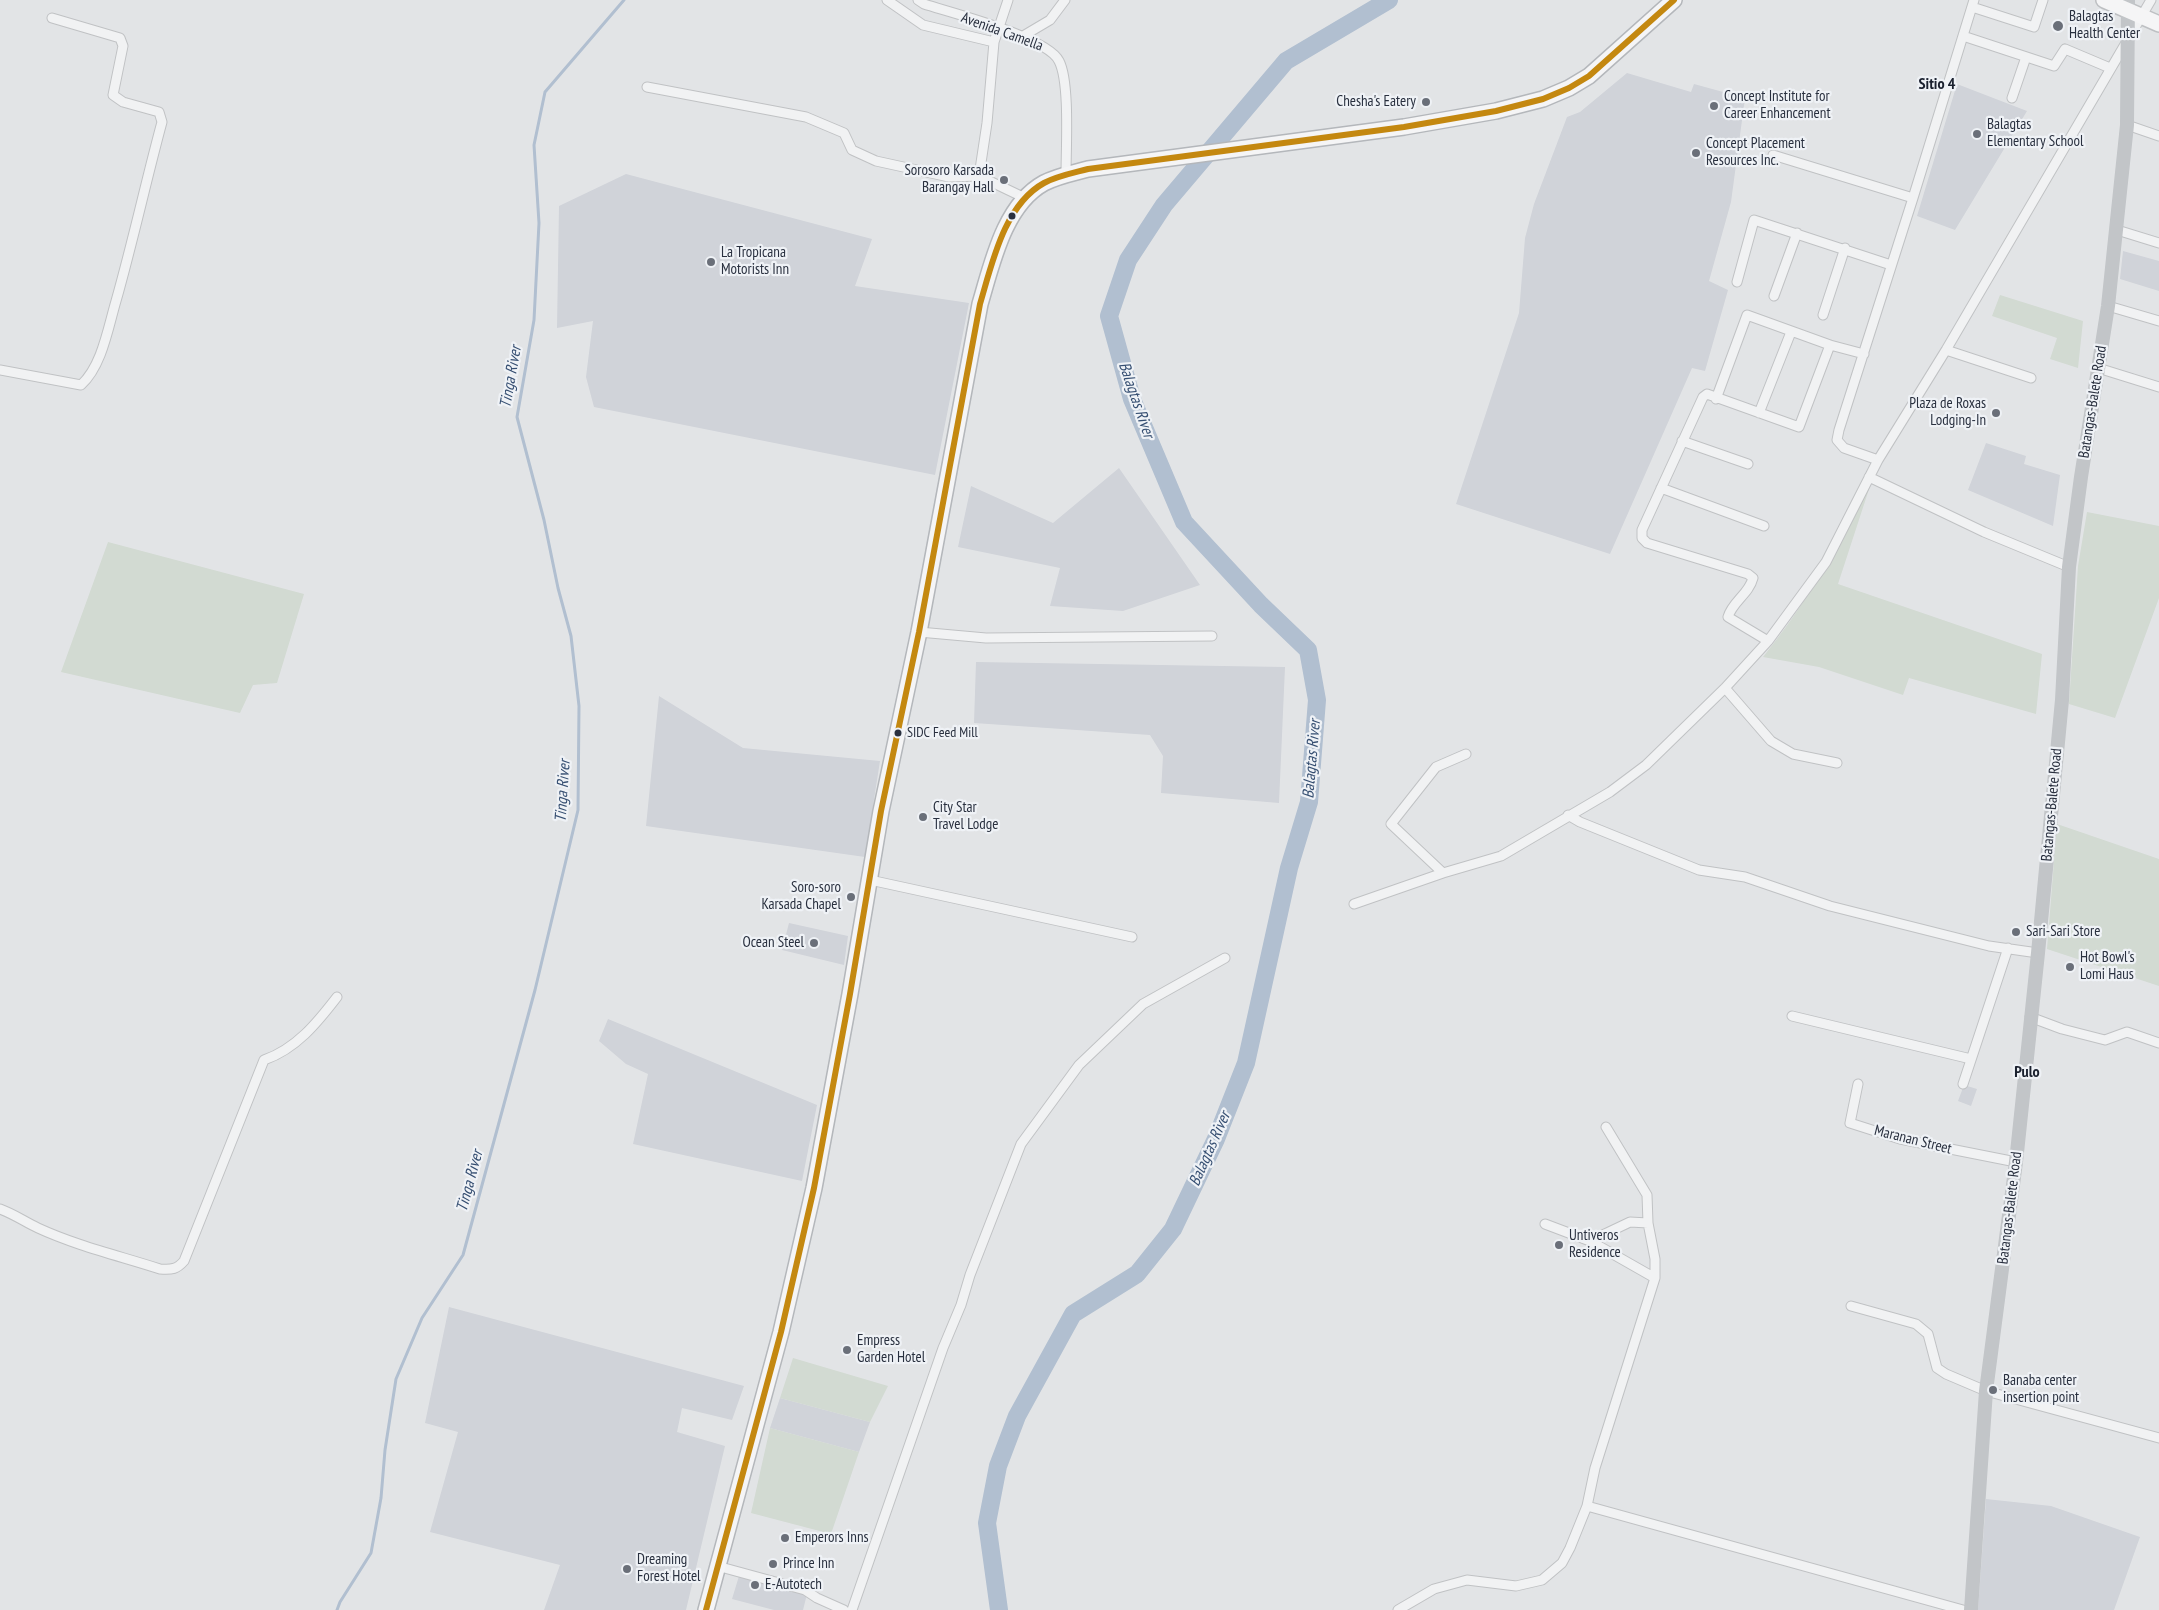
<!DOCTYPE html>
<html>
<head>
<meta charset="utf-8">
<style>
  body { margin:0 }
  canvas { display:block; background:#e2e4e6 }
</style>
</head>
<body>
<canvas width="2159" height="1610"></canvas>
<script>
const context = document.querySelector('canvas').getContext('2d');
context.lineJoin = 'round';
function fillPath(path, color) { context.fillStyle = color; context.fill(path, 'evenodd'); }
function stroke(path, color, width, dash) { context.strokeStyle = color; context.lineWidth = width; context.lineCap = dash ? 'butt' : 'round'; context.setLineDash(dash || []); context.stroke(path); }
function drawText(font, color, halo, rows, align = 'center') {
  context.font = font + ' "PT Sans Narrow",sans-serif'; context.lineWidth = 4.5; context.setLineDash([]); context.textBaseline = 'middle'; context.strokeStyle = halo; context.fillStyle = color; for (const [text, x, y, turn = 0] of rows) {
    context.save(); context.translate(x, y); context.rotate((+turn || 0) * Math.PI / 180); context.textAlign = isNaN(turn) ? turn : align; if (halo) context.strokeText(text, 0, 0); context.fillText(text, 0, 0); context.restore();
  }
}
fillPath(new Path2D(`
  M1627,73L1691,92L1694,84L1745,98L1731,202L1709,281L1728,290L1705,371L1692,368L1610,554L1456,504L1519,313L1525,238L1534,204L1567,117L1580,112Z
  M1957,84L2027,111L1955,230L1917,216Z
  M626,174L872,239L855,286L969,303L935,475L594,407L586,377L593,321L557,328L559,206Z
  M2123,251L2159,261V291L2120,279Z
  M1986,443L2026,456L2024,464L2060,475L2053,526L1968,490Z
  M1119,468L1200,585L1123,611L1050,606L1060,568L958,547L971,486L1053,523Z
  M976,662L1285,667L1279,803L1161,793L1163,756L1150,735L974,723Z
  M659,696L743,748L880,761L865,857L646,826Z
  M789,923L848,936L844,965L782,950Z
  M608,1019L817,1105L802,1181L633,1144L648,1074L626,1064L599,1041Z
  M1964,1085L1977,1089L1971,1106L1958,1101Z
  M449,1307L744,1386L732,1420L682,1408L677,1432L725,1446L686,1610H544L560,1565L430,1532L458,1432L425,1423Z
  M780,1398L870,1422L859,1452L770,1428Z
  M1986,1499L2051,1506L2140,1537L2114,1610H1978Z
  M739,1576L807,1594L803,1610H774L732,1599Z`), '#d0d3d9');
fillPath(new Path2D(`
  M2000,295L2083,321L2078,368L2050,359L2057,338L1992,316Z
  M1871,483L1838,584L2042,654L2036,714L1909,678L1903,695L1819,667L1763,657C1808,601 1838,547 1871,483Z
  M2087,512L2159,526V598L2115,718L2069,704L2078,566Z
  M108,542L304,594L277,683L253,685L240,713L61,672Z
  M2057,824L2159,859V986L2047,949Z
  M793,1358L888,1386L870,1422L780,1398Z
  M770,1428L859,1452L831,1534L751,1513Z`), '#d2dad2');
stroke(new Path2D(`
  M337,1610L340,1602L371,1553L381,1498L385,1450L396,1379L422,1318L463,1255L535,990L578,810L579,706L571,636L558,588L544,520L517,417L534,320L539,223L534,145L545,92L624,0`), '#b1bfd0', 3);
stroke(new Path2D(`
  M999,1610L987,1523L998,1466L1017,1416L1073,1314L1137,1274L1173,1229L1216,1139L1246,1063L1289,868L1309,802L1317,700L1308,650L1261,605L1184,522L1132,399L1109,316L1128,260L1164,205L1286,61L1389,0`), '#b1bfd0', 18);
const minor = new Path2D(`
  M887,0L923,25L994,42
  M918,0L924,4C952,13 1047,37 1059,61C1070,82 1066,148 1066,174
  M1972,7L2034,27L2043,0
  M1023,36L1050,20L1065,0
  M1963,36L2054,66L2065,49L2110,68
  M647,87L806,117L844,133L852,150L876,161L949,177L979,176L1025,198
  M2012,98L2026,57
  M2127,125L2159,136
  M1773,155L1913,198
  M979,176L987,123L994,42L1008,0
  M2117,230L2159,243
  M1737,282L1754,220L1891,265
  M1774,296L1797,233
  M2108,306L2159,321
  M1823,315L1845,248
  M1946,350L2031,378
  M2098,368L2159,387
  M0,370L81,385C102,366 108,328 116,301C133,241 146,181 162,122L159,112L123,102L113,95L123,46L120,38L52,18
  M1716,399L1747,315L1830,345L1864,354
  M1759,413L1791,332
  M1682,441L1748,464
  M1878,460L1844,448L1837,440L1839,430L1913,198L1974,0
  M1869,477L1984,532L2069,567
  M1661,488L1764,526
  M919,632L986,638L1212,636
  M1768,641L1728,617C1732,602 1749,594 1753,578L1748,574L1647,543L1642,538V530L1703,397L1707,394L1799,427L1830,345
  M1725,688L1771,741L1793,754L1837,763
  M1568,815L1580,822L1699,870L1745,877L1830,906L1989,946L2038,953
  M1443,873L1391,824L1436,767L1466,754
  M870,880L1132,937
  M1354,904L1443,873L1501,856L1610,792L1646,765L1725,688L1768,641L1826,562L1878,460L1946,350L2151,0
  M1792,1016L1971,1059
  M2030,1017L2062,1029L2105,1040L2127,1032L2159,1043
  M1858,1084L1850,1123L1900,1139L2016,1162
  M1963,1084L2008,948
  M0,1209C14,1214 25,1222 38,1228C77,1246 120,1256 160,1269C172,1270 177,1269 184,1261L264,1060C296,1049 317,1023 337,997
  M1545,1224L1590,1241L1655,1278
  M1590,1241L1630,1222L1648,1223
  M1851,1306L1916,1324L1928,1334L1937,1368L1946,1374L1986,1391L2159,1438
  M1587,1506L1963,1610
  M717,1566L805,1590L817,1598L844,1610
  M852,1610L943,1348L961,1305L970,1275L1021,1144L1079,1065L1143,1004L1225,958
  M1398,1610L1434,1589L1467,1580L1516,1586L1542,1580L1562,1563L1570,1548L1587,1506L1595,1468L1655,1278V1259L1648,1223L1647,1195L1606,1127`);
const primary = new Path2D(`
  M2104,0L2159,24`);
const trunk = new Path2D(`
  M706,1610L781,1332L814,1188L850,994L881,811L919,632L980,304C992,264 1004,205 1044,183C1057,176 1073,173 1088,169L1404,127L1496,111L1543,99L1569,88L1589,76L1674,0`);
stroke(minor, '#c0c2c4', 11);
stroke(primary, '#bec0c3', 18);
stroke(trunk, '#b4b7bb', 18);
stroke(minor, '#f1f2f3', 9);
stroke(new Path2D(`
  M1971,1610L1986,1391L2016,1162L2038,953L2062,700L2069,567L2081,477L2108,306L2127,125L2128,0`), '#c2c5c8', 14);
stroke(primary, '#f5f5f6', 15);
stroke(trunk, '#f5f5f6', 15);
stroke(new Path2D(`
  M706,1610L781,1332L814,1188L850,994L881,811L919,632L980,304C992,264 1004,205 1044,183C1057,176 1073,173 1088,169L1404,127L1496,111L1543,99L1569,88L1589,76L1674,0`), '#c48810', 6);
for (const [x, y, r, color] of [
  [2058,26,6,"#6a6f79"],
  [1426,102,5,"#6a6f79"],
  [1714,106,5,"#6a6f79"],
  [1977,134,5,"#6a6f79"],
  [1696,153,5,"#6a6f79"],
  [1004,180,5,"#6a6f79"],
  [1012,216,4.5,"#29303f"],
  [711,262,5,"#6a6f79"],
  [1996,413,5,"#6a6f79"],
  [898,733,4.5,"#29303f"],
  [923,817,5,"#6a6f79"],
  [851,897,5,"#6a6f79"],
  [2016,932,5,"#6a6f79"],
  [814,943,5,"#6a6f79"],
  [2070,967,5,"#6a6f79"],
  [1559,1245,5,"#6a6f79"],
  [847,1350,5,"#6a6f79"],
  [1993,1390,5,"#6a6f79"],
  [785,1538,5,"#6a6f79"],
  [773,1564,5,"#6a6f79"],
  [627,1569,5,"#6a6f79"],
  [755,1585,5,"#6a6f79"]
]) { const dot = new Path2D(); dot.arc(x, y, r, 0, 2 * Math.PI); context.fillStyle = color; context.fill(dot); stroke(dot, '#eff2f6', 2); }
drawText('14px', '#29303f', '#eff2f6', [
  ["SIDC Feed Mill",907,733]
], 'left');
drawText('15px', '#29303f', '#eff2f6', [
  ["Balagtas",2069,17],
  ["Health Center",2069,34],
  ["Concept Institute for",1724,97],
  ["Career Enhancement",1724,114],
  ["Chesha's Eatery",1416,102,"right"],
  ["Balagtas",1987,125],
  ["Elementary School",1987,142],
  ["Concept Placement",1706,144],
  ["Resources Inc.",1706,161],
  ["Sorosoro Karsada",994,171,"right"],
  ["Barangay Hall",994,188,"right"],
  ["La Tropicana",721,253],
  ["Motorists Inn",721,270],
  ["Plaza de Roxas",1986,404,"right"],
  ["Lodging-In",1986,421,"right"],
  ["City Star",933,808],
  ["Travel Lodge",933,825],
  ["Soro-soro",841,888,"right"],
  ["Karsada Chapel",841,905,"right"],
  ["Sari-Sari Store",2026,932],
  ["Ocean Steel",804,943,"right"],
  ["Hot Bowl's",2080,958],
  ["Lomi Haus",2080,975],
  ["Untiveros",1569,1236],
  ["Residence",1569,1253],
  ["Empress",857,1341],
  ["Garden Hotel",857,1358],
  ["Banaba center",2003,1381],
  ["insertion point",2003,1398],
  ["Emperors Inns",795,1538],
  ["Dreaming",637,1560],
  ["Forest Hotel",637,1577],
  ["Prince Inn",783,1564],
  ["E-Autotech",765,1585]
], 'left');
drawText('15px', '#29303f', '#eff2f6', [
  ["Avenida Camella",1002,32,20],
  ["Batangas-Balete Road",2093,402,-81],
  ["Batangas-Balete Road",2052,805,-85],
  ["Maranan Street",1913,1140,14],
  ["Batangas-Balete Road",2010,1208,-83]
]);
drawText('bold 16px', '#1b212f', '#eff2f6', [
  ["Sitio 4",1937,84],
  ["Pulo",2027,1072]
]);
drawText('italic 16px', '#354e71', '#eff2f6', [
  ["Tinga River",511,377,-80],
  ["Balagtas River",1136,400,71],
  ["Balagtas River",1312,759,-85],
  ["Tinga River",563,791,-86],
  ["Balagtas River",1210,1149,-66],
  ["Tinga River",470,1181,-75]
]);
</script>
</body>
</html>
